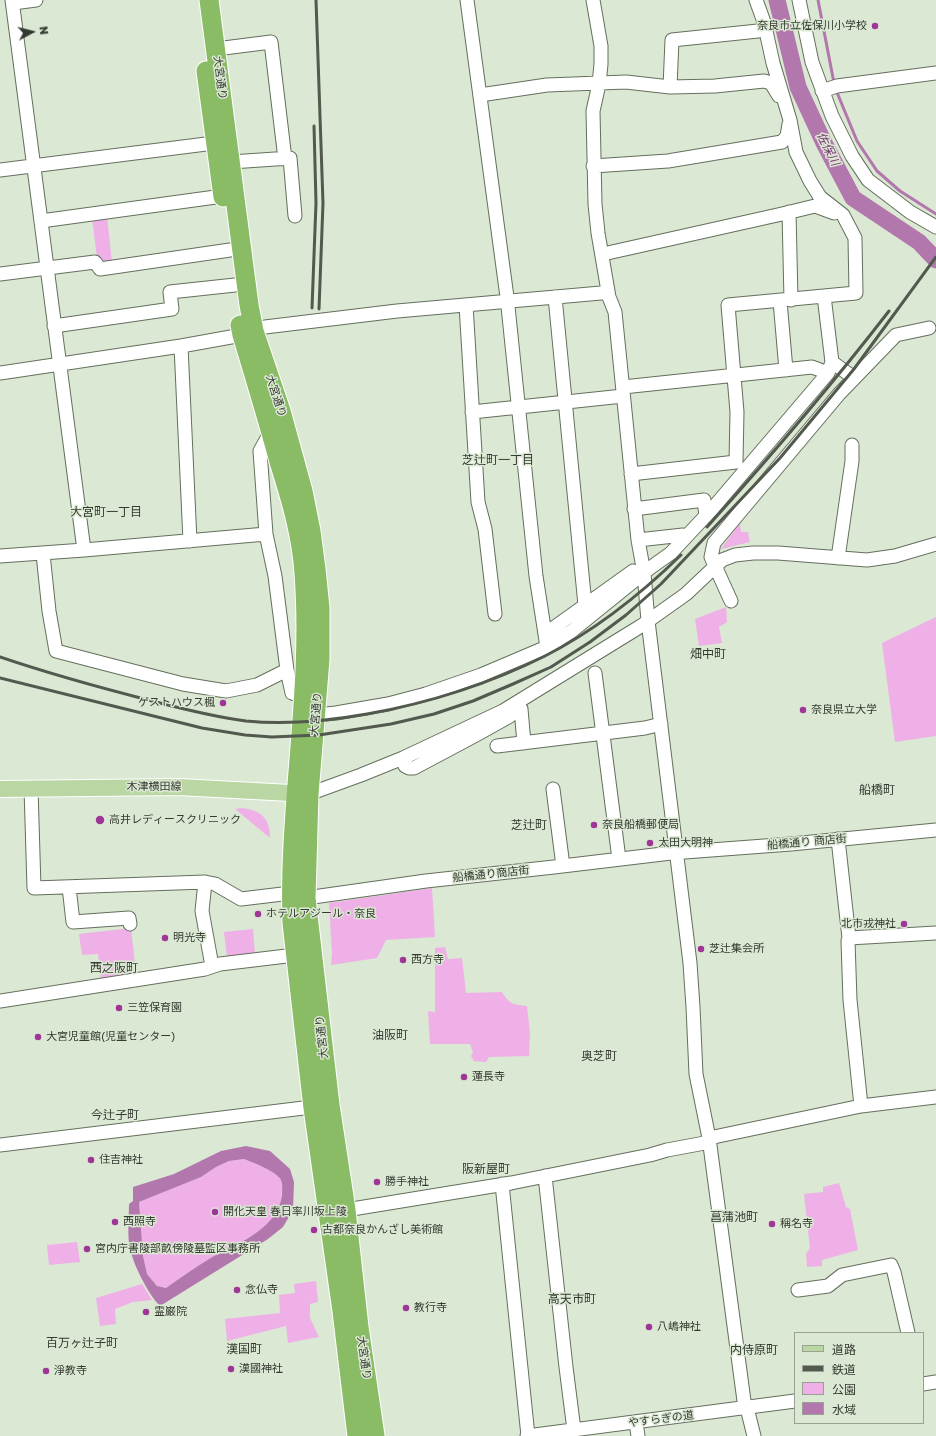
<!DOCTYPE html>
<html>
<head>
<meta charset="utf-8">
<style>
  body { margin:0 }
  #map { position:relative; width:936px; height:1436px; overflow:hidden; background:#dbe8d3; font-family:"Golos Text","Noto Sans JP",sans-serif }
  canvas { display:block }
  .legend { position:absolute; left:794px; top:1332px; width:130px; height:92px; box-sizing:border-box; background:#dbe8d3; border:1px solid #99a292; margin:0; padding:5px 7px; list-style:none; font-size:12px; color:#353a31 }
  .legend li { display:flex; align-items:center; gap:8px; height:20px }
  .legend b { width:20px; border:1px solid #99a292 }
  .north { position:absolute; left:12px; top:12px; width:40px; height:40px; -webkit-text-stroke:3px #dbe8d3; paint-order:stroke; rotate:83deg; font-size:11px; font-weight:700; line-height:16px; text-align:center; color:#353a31 }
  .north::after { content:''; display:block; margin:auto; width:14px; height:18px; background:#353a31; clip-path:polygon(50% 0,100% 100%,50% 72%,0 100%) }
</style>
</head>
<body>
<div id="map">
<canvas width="936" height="1436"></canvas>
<ul class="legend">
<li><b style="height:5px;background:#b9d6a3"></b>道路</li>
<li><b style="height:5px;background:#52594e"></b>鉄道</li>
<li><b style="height:11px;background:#eeb0e7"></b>公園</li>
<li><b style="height:11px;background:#b277ac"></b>水域</li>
</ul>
<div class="north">N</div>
</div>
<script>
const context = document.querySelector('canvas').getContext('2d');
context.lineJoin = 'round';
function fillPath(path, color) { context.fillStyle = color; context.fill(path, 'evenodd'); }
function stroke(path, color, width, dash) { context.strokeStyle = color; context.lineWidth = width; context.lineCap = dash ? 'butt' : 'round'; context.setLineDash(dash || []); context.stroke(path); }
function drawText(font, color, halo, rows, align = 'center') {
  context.font = font + ' "Golos Text","Noto Sans JP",sans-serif'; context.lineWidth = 3; context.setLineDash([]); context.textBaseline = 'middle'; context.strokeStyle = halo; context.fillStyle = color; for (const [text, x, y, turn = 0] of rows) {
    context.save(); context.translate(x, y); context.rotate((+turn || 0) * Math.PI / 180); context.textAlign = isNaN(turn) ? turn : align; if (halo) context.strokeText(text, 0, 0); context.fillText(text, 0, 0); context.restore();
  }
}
fillPath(new Path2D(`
  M107,216L112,263H106L97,258L92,218Z
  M740,523L741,532H748L750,542L721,549Z
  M726,607L727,622L719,627L722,643L699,646L695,619Z
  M936,617V736L895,742L882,643Z
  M241,808C261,810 270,818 270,838L235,809Z
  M432,888L435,937L386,940L377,958L331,965L332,953L329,903Z
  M131,928L136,974L101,979L98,954L82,955L79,934Z
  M253,929L255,955L227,957L224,932Z
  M445,947L448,959L462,958L466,993L502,992C509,1004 514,1005 527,1006L530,1033L529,1056L489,1057L486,1062L474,1061L471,1056L473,1052L470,1044H430L428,1011L435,1012V948Z
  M244,1159C254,1163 276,1171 281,1180C283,1186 282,1192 281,1198C278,1230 233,1244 209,1259C194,1268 180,1278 166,1288L157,1286L147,1274L143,1256L139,1202L201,1177L216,1167L229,1161Z
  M839,1183L846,1207L850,1209L858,1250L822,1260V1266L807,1267L806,1254L810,1248L804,1194L823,1192V1187Z
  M77,1242L80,1262L49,1265L47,1245Z
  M316,1281L318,1302L310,1304V1318L319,1337L288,1343L286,1326L227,1341L225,1319L280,1313L279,1295L295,1293L294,1284Z
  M142,1284L152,1300L133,1302L115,1309L116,1324L100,1326L96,1298Z`), '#eeb0e7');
fillPath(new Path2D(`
  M246,1146L270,1151L290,1169L294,1182L293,1210L283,1227L268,1239L160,1306C148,1294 133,1264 130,1248C127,1237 129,1216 129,1204L133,1201V1187L174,1174L221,1151ZM244,1159C254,1163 276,1171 281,1180C283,1185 282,1190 282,1195C277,1231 236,1243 209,1259C194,1268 180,1278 166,1288L157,1286L147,1274L143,1256L139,1202L201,1177L216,1167L229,1161Z`), '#b277ac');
stroke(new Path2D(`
  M818,0L834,83
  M836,90L857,141L877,171L900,191L936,214`), '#b277ac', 3);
stroke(new Path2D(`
  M777,0L798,87L824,143L853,198L919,242L936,260`), '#b277ac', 17);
const minor = new Path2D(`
  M12,0L84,550
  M467,0L507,297L536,576L547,647
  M593,0L601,46V64L599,84L593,111L595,204L598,233L609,297L615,312L638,540L644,573L648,621L690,963L693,1007L696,1074L709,1138L744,1401L747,1408L754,1436
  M799,0L812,62L832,116L852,156L868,180L910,212L936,227
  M13,3L36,0
  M216,49L271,42L285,159
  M670,87L672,40L758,31L765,27
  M822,91L837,86L936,73
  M480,95L547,85L626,82L670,87L715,86L764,81L771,83L779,96
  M231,162L290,158L295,216
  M593,166L668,161L782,142L787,136L789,124
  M0,170L222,142
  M789,212L791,300
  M41,221L223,196
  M603,254L782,214L815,206L834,213
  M0,274L95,262L100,269L230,250
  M555,297L585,605
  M780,301L786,370
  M466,305L478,502L485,529L495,614
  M54,326L172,309L170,292L235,285
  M181,346L190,541
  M832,362L854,378
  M0,373L181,346L242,335L265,327L397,311L601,293H605L609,297
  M623,387L812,367L828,373L832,362L824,296
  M472,412L623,396
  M271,431L260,451L266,534L275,576L287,670L292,693L303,697
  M631,474L736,462L737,412L728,305L856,293L855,238L843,215L820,197L810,181L796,152L790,120L773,63L764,22L756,0
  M634,509L704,500L706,516
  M638,540L683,535L684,539
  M43,554L49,611L56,651L183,684L226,691L257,685L287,670
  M0,556L84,550L266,534
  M838,558L852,461V445
  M731,601L711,557L714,543L839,394L896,335L929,328
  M545,634L633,571
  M595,673L619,859
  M521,709L524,743
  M316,715L336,713L388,704L426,694L481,675L547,647L572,631L650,568L671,553L713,508L828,373
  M497,746L645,728L661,724
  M403,758L405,766L409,768H414L476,735L510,716
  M31,788L34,888L205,882L215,884L241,899L291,893
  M553,789L563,866
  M309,794L361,775L403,758L503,711L641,626L686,594L722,560L735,555L753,553H778L867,560L895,556L936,544
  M838,839L849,938L848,941L850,1000L861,1106
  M205,882L202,911L212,966
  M69,887L73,922L129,918L130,924
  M306,898L426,881L554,867L671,853L791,844L936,830
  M849,938L936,933
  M0,1001L205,969L220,964L295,955
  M709,1138L861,1106L936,1097
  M0,1145L320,1106
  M545,1176L566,1367L574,1430
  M502,1184L528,1436
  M346,1210L511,1183L650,1155L667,1150L710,1142
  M798,1290L828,1286L842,1275L891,1265L894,1272L908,1333
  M923,1384L936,1382
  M636,1422L638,1436
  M527,1436L795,1401`);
const major = new Path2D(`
  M0,789L179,787L309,794`);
const highway = new Path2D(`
  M209,0L249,305L254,331L281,411L303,491L311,531L316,569L320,608V659L309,794L306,898L330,1105L346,1210L359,1327L375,1436
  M206,71L223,197
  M240,325L242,335C255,378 268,421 280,465C291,500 302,537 304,574C313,690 288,807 292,923L313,1108L342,1311L357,1436`);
stroke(minor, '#646f5d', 15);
stroke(major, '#fff', 18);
stroke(highway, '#fff', 21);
stroke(minor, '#fff', 13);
stroke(major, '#b9d6a3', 16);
stroke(highway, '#8abb65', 19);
stroke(new Path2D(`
  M316,0L323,203L319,309
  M312,308L316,203L314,126
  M707,527C770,457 831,386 889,311
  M0,657C50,674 101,688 152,701C183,709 214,717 246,721C286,725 328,721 367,714C429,703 489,684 545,656C594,631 642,593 681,555
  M0,678L202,728L245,735L272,737L319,735L391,724L434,714L473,701L513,684L551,667L590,642L626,615L661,584L780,458L854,369L936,257`), '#52594e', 3);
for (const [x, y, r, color] of [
  [875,26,4,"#9e3597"],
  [223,703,4,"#9e3597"],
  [803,710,4,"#9e3597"],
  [100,820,5,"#9e3597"],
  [594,825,4,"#9e3597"],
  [650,843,4,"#9e3597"],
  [258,914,4,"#9e3597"],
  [904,924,4,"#9e3597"],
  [165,938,4,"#9e3597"],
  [701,949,4,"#9e3597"],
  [403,960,4,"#9e3597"],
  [119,1008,4,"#9e3597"],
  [38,1037,4,"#9e3597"],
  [464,1077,4,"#9e3597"],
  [91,1160,4,"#9e3597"],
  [377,1182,4,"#9e3597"],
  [215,1212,4,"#9e3597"],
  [115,1222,4,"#9e3597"],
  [772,1224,4,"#9e3597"],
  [314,1230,4,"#9e3597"],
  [87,1249,4,"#9e3597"],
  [237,1290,4,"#9e3597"],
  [406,1308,4,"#9e3597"],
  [146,1312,4,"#9e3597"],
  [649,1327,4,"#9e3597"],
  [231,1369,4,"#9e3597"],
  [46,1371,4,"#9e3597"]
]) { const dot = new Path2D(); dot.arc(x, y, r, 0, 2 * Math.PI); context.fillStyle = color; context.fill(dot); stroke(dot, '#dbe8d3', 1.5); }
drawText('11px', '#353a31', '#dbe8d3', [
  ["奈良市立佐保川小学校",867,26,"right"],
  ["ゲストハウス楓",215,703,"right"],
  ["奈良県立大学",811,710],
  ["高井レディースクリニック",109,820],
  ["奈良船橋郵便局",602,825],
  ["太田大明神",658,843],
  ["ホテルアジール・奈良",266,914],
  ["北市戎神社",896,924,"right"],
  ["明光寺",173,938],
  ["芝辻集会所",709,949],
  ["西方寺",411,960],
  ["三笠保育園",127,1008],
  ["大宮児童館(児童センター)",46,1037],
  ["蓮長寺",472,1077],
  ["住吉神社",99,1160],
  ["勝手神社",385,1182],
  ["開化天皇 春日率川坂上陵",223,1212],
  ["西照寺",123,1222],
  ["稱名寺",780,1224],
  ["古都奈良かんざし美術館",322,1230],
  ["宮内庁書陵部畝傍陵墓監区事務所",95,1249],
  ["念仏寺",245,1290],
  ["教行寺",414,1308],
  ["霊巌院",154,1312],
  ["八嶋神社",657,1327],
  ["漢國神社",239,1369],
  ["淨教寺",54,1371]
], 'left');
drawText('11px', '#353a31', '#dbe8d3', [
  ["大宮通り",220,78,83],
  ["大宮通り",276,396,72],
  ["大宮通り",316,714,-85],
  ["木津横田線",154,787],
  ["船橋通り 商店街",807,842,-5],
  ["船橋通り商店街",491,874,-6],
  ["大宮通り",322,1037,-96],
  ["大宮通り",364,1358,82],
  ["やすらぎの道",661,1419,-7]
]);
drawText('italic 12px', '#7d3478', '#dbe8d3', [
  ["佐保川",828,149,63]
]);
drawText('12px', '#353a31', '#dbe8d3', [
  ["芝辻町一丁目",498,460],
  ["大宮町一丁目",106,512],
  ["畑中町",708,654],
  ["船橋町",877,790],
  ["芝辻町",529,825],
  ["西之阪町",114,968],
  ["油阪町",390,1035],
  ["奥芝町",599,1056],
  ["今辻子町",115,1115],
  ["阪新屋町",486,1169],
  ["菖蒲池町",734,1217],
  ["高天市町",572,1299],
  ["百万ヶ辻子町",82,1343],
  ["漢国町",244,1349],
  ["内侍原町",754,1350]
]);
</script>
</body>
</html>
